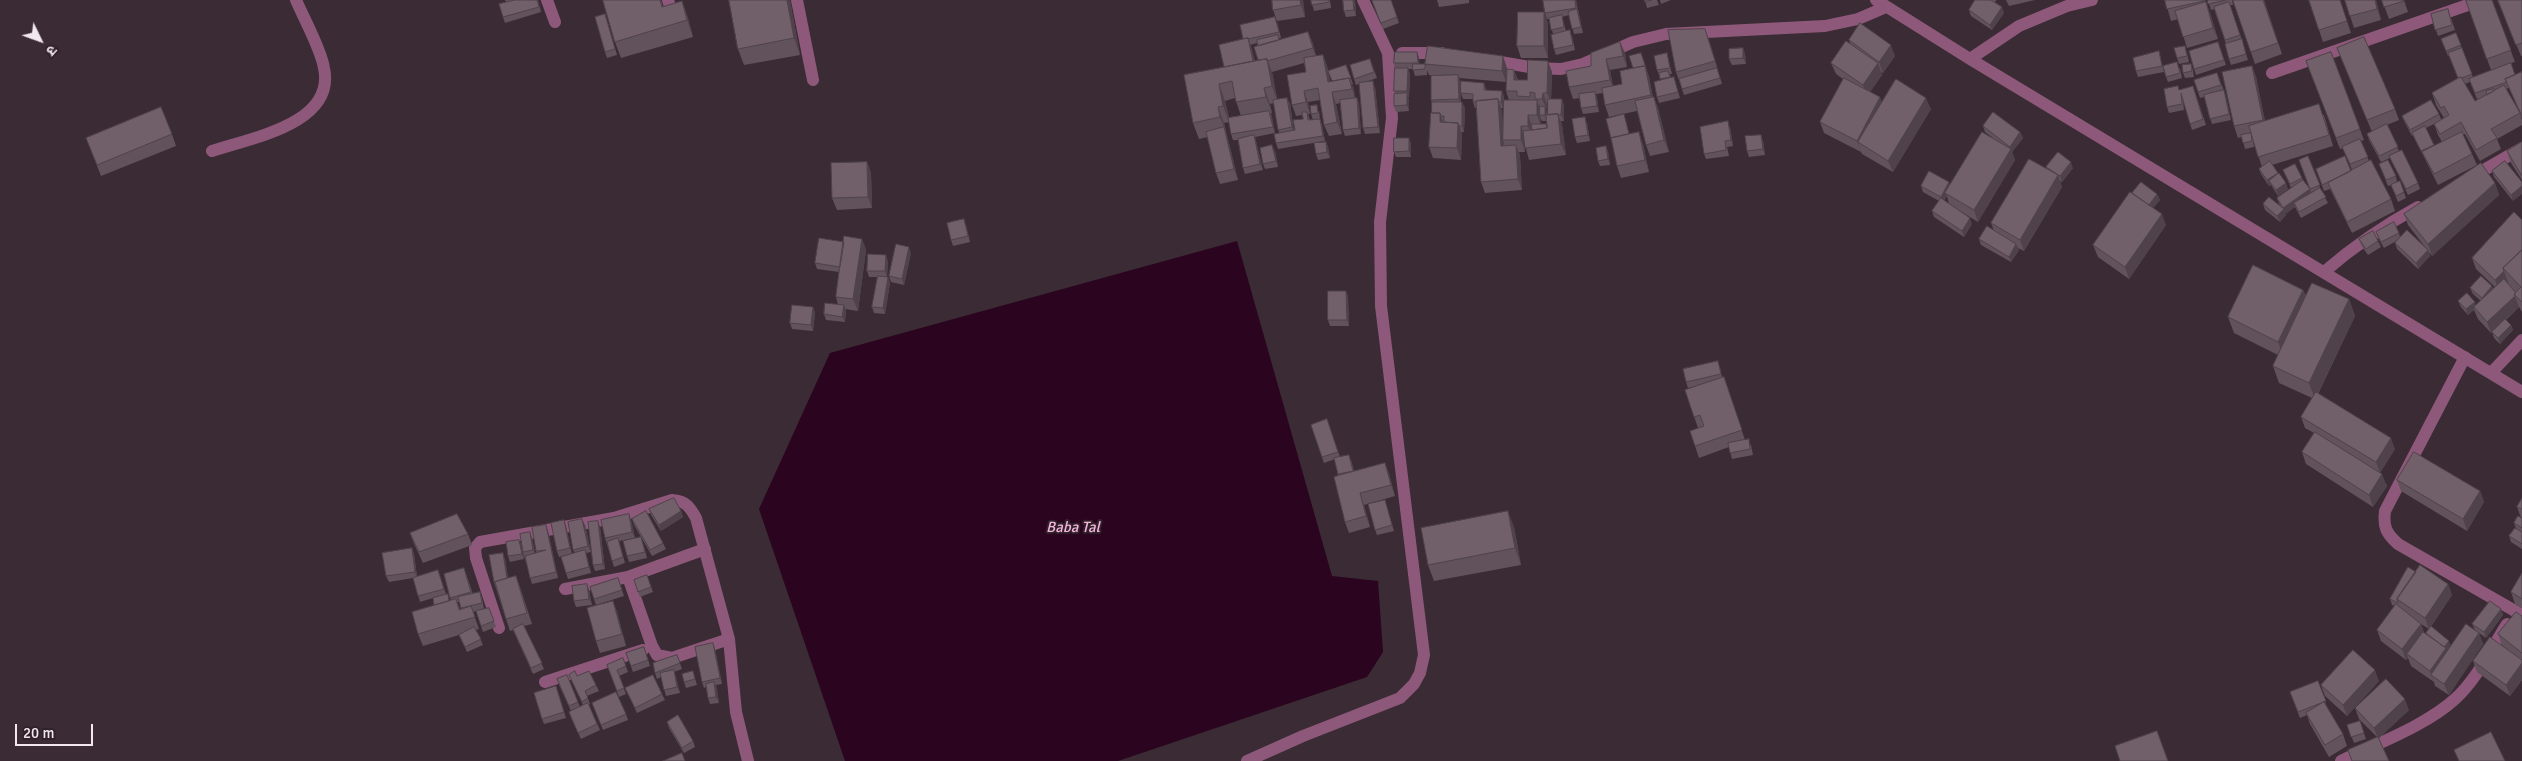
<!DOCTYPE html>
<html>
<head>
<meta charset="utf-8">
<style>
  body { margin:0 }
  #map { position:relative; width:2522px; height:761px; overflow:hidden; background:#3a2b34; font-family:Signika,"Noto Sans Devanagari",sans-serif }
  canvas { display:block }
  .north { position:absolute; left:15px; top:15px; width:50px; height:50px; -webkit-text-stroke:4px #30212a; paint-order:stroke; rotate:132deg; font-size:14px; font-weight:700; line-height:20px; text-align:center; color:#f2e7ed }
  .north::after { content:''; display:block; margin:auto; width:18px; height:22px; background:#f2e7ed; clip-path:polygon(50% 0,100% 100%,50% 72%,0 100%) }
  .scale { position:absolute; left:15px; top:724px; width:78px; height:22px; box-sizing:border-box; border:2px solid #f2e7ed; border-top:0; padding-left:6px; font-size:15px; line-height:18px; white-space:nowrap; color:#f2e7ed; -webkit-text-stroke:4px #30212a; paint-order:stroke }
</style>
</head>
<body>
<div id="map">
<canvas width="2522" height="761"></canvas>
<div class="north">उ</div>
<div class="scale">20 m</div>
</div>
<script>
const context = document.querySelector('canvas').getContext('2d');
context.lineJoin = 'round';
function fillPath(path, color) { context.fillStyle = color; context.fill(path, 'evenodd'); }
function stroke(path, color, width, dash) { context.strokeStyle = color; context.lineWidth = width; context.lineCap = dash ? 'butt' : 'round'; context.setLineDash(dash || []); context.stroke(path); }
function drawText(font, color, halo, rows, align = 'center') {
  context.font = font + ' Signika,sans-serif'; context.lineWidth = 4; context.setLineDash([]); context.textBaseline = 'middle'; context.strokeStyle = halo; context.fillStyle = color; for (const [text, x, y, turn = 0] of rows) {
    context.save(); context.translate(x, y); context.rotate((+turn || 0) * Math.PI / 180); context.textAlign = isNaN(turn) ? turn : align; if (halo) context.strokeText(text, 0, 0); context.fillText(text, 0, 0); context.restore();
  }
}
fillPath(new Path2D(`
  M1237,241L1332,576L1378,581L1383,652L1367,677L1118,761H845L759,509L830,353Z`), '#2b041f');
stroke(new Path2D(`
  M547,0L555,22
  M668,0L673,15
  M797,0L813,80
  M1876,0L1970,59L2522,392
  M1402,53H1442
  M1970,59L2019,26L2067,6L2092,0
  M1489,60L1535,68L1561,69L1583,64L1633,42L1666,34L1825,26L1858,19L1886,7
  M2272,73L2482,0
  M212,151C250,138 336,124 324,68C321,49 304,19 296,0
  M2470,178L2522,148
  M2324,272C2354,246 2383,226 2418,207
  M2465,357L2385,511C2383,527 2386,533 2398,544L2522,615
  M2491,373L2522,340
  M628,577L652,646L657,655L672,658L729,639
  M565,589L628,577L705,549
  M499,628L476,558L475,548L480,542L614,518L672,500C686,501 690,507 696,518L729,639L736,712L748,761
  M545,682L643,650
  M1247,761L1303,736L1400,698L1414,684L1420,673L1424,655L1381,306L1380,222L1392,118L1388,53L1363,0
  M2341,761C2376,744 2427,725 2455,699C2477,679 2491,649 2507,624`), '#8d5879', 12);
fillPath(new Path2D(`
  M505,0H538L541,12L505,23L503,17L506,2Z
  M603,0H661L663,7L682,1L688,18L693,37L621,58L615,42Z
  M790,0L800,55L744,65L738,49Z
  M1303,0L1305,17L1277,21L1273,10Z
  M1311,0H1330L1331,8L1314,11Z
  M1355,0L1356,16L1346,17L1344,11Z
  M1372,0H1391L1399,23L1383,29Z
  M1437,0H1469V3L1439,7Z
  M1576,0L1583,33L1574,34L1569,15L1562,17L1566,31L1572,36L1575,50L1556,55L1554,49L1553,34L1549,19H1547L1545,13Z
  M1645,0H1657L1659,5L1647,8Z
  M1660,0H1671L1661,4Z
  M1975,0H1996L1995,3L2004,13L1992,30L1971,16L1969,10Z
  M2006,0H2035L2009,6Z
  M2165,0H2205L2210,13L2218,39L2187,48L2178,19L2171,21Z
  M2208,0H2232L2233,5H2230L2242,40L2248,60L2231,65L2229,59L2226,44L2214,9L2211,10Z
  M2233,0H2264L2282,54L2255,64Z
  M2340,0L2351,33L2323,42L2319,30Z
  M2345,0H2376L2381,20L2354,28Z
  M2382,0H2404L2408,12L2389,19Z
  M2466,0H2492L2515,62L2511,63L2515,75L2522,72V118L2509,88L2506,89L2520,113L2522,120V125L2497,139L2501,149L2480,161L2465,134L2463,135L2472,154L2477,165L2438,185L2413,135L2412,136L2404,121L2402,116L2439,114L2441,119L2444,118L2436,105L2432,93L2458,78L2449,56H2448L2441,39L2456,33L2473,77L2491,70ZM2470,82L2477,99L2482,98L2475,101L2465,84ZM2434,124L2438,135L2442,142L2434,146L2426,128Z
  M2498,0H2522V56H2521Z
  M2448,9L2455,30L2438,36L2431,14Z
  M1544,12L1548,24V58H1521L1517,46Z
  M607,20L617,55L607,58L605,52Z
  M1277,22L1281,38H1279L1280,40L1308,32L1316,56L1323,55L1327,66L1330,81H1332L1346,65L1353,84L1352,85L1355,98H1357L1359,104L1361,134L1345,136L1343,130L1340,103L1336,104L1342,134L1329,136L1324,125L1320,100L1308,102L1310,114H1308L1310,120H1313L1311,114L1319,111L1320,119L1322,125L1325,141L1278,149L1276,143L1279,133L1274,103L1270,104L1272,113H1271L1275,133L1255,137L1263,170L1245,174L1243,168L1238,140H1233L1231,134L1229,122L1224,123L1238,180L1220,184L1216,173L1208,137L1199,139L1193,123L1224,67L1243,39ZM1257,43L1258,60L1255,61L1250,45ZM1304,63L1306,72L1292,105L1296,116L1302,115L1303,119L1294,131L1290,103L1277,99L1272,72ZM1235,98L1241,116L1229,118L1225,101Z
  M1709,40L1722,84L1684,95L1676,72Z
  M1849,40L1895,56L1883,73L1881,72L1882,75L1870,92L1882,102L1931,109L1893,172L1862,154L1861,152L1824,133L1820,122L1843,79L1836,74L1831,63L1850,44Z
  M2218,42L2226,65L2196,75L2194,69Z
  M1743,48L1745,54L1746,64L1732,65L1729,59Z
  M2337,48L2395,109L2399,120L2387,125L2399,151L2418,183L2420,189L2408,195L2390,158L2381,162L2369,140L2367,134L2372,132Z
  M2159,51L2164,72L2138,77L2136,71Z
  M1417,52L1419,58V64L1507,68V69L1514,70L1518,80H1527L1552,72L1551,99L1564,105V121H1561L1562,125L1566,155L1529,160L1525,145V152H1519L1520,156L1522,190L1485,193L1481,182L1476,108H1475L1473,102V99H1463L1461,93L1484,83L1486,90L1502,91L1504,97V100H1509L1506,91V76V82L1459,78L1460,81L1461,102L1465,108L1464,132H1461L1462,134L1461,160L1433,158L1429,147L1432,113V103L1431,100L1437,76L1429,75L1427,70V75L1415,76L1413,69H1408L1410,74L1409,97H1408L1409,111L1396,112L1394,106L1396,94L1394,91L1395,68L1394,63ZM1547,104H1548L1547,115L1546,110ZM1501,108H1503V130L1502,111ZM1541,119L1542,121H1546L1547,124H1541Z
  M2187,52L2189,62L2179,64L2177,58Z
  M2331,52L2364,140L2361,141L2369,161L2391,199L2395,211L2352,233L2330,189L2324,191L2316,169L2352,170L2343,148L2340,149L2306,61Z
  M1591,53H1625L1627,67L1610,70L1613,86L1622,84L1633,68L1641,53L1649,77L1653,97L1658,108L1669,152L1650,156L1646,145L1637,111L1609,117L1605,105L1603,93L1596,94L1597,98L1599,112L1583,114L1581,108L1580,98L1573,99L1569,87L1591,66Z
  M1667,53L1672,74H1670L1671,78L1674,77L1680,98L1659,103L1657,97L1661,80L1657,70Z
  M1370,59L1377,78L1363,83L1375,87L1380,133L1365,134L1363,128L1359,84L1356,85L1354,79Z
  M2191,64L2193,70L2194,77L2185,78L2183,73Z
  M2252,66L2256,77L2265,121L2324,115L2333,146L2272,165L2288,189L2278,196L2271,185L2269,186L2261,174L2259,169L2262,167L2253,140L2254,147L2245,149L2242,137L2238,138L2234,126Z
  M2180,68L2182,78L2168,82L2166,77Z
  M2217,73L2226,96L2231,120L2212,124L2204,97L2200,98L2198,92Z
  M2193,86L2206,125L2192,130L2183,101L2184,110L2169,113L2167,107L2180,90Z
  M1624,114L1629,134L1643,144L1649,172L1621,178L1617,166Z
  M1587,123L1590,141L1577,143L1575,137Z
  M1983,126L2020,132L2023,138L2012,152L2015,160L1978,222L1952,206L1972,224L1964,237L1934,217L1932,211L1939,201L1923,192L1921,186L1950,185L1993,138L1985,132ZM1947,196L1949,204L1944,201Z
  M1730,127L1733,146L1727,147L1729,156L1706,159L1704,154Z
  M172,134L176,146L101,176L86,138Z
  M1761,135L1763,141L1765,155L1749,157L1747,151Z
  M1409,138L1411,144V157H1396L1394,152Z
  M1326,142L1328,147L1330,158L1318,160L1316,154Z
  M2522,142V180L2511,163L2507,151Z
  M1606,146L1608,152L1610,165L1600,166L1598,161Z
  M1275,151L1278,167L1265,169L1263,164Z
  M2308,156L2321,190L2328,203L2301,218L2295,207L2285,213L2286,215L2280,222L2265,210L2263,204L2280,206L2277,198L2291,188L2283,170L2295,164L2303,180L2311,193L2299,160Z
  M2505,161L2513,201L2494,177L2492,171Z
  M867,162L871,173L872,208L837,210L832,198Z
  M2379,164L2396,176L2397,182L2400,181L2406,198L2398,202L2391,185L2388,186Z
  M2046,167L2073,168L2062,182L2060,181L2062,187L2024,251L2018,248L2019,250L2011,262L1981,245L1979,239L1994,231L1991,223L2047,169Z
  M2495,183L2499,195L2432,256L2429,252L2430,256L2418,269L2397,249L2395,243L2398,240L2384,248L2378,238L2376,232L2399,233L2400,237L2425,247L2408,225L2404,214Z
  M2132,193L2157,194L2160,200L2153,208L2166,225L2129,279L2098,257L2093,245Z
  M2522,220V312L2519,307L2506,320L2511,325L2513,330L2500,344L2494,338L2492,332L2491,333L2478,319L2474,310L2468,315L2461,307L2458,301L2476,305L2481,301L2473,294L2470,288L2492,286L2493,289L2495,287L2476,269L2472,258Z
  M966,225L970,242L953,246L951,240Z
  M862,239L866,250L858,311L845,309L846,311L845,322L826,320L824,314L838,305L836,297L839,272L817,269L815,263L844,242Z
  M2359,239L2378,241L2381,247L2368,255L2361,245Z
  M911,253L904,285L891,282L889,276Z
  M888,261L887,277H888L890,283L885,314L874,313L872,307L877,277H869L867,271Z
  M2303,290L2306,296L2349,299L2355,316L2318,394L2395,449L2380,473L2387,486L2373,507L2306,464L2302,452L2314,433L2305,428L2301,417L2312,398L2279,383L2273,366L2278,355L2234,333L2228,317Z
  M1346,291L1348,297L1349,326H1330L1328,320Z
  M813,307L815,313L813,331L792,329L790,323Z
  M1720,367L1722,377H1724L1745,440L1751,445L1753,455L1732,459L1729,447L1699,458L1690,431L1698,428L1685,390L1702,385L1688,388L1686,382Z
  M1327,419L1340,457L1351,460L1354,471L1385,463L1389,474L1395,496L1364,505L1370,527L1349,533L1345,522L1338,476L1335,459L1324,463L1311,425Z
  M2397,480L2480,491L2484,502L2467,531L2401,491Z
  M2522,498V549L2511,542L2509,536L2516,529L2514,523L2521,518L2517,507Z
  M1385,500L1394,531L1377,535L1375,530Z
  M649,509L681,511L683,517L661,531L651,515Z
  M632,519L663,543L666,549L652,556L634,525Z
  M631,520L635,538L619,541L625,563L614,567L605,538Z
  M598,521L600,527L605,569L595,571L593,565Z
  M585,525L591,552L586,553L591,573L568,579L566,573L575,553L573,550Z
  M566,526L572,554L559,557L557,551Z
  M1514,527L1521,565L1434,581L1428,565Z
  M548,531L558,578L532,584L523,552L530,532L532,538L535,553H536V551Z
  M410,533L468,534L472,545L423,563L414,544Z
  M643,543L647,558L629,562L627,556Z
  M522,545L524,559L510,562L508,556Z
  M414,554L417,576H440L446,594L450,600H451L444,574L464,568L473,594L480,592L482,598L484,609L473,612L479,629L476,630L483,645L467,652L459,635L423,646L418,634L434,605L433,598L420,602L413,578L389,582L386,576ZM457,602H459L461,609H460Z
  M505,559L508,578L516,576L520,587L532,624L524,626L544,669L533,674L513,630L510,631L494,582Z
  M2416,572L2448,584L2452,595L2430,628L2451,646L2475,630L2472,624L2501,609L2503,615L2486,638L2479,633L2483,644L2449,695L2435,686L2434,682L2411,666L2408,658L2406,660L2381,641L2377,630L2395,606L2392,605L2390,599ZM2421,624L2429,629L2426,634L2424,633Z
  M2522,573V608L2515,604L2511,592Z
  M647,575L653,592L640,597L634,580Z
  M618,578L624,596L596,605L590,587Z
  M587,584L589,590L592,605L576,607L574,601Z
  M613,601L617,612L626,646L600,653L596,641Z
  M489,608L496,627L483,632L476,611Z
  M2522,616V680L2510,696L2477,672L2473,661L2502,646L2498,634Z
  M644,647L650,666L633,672L626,653Z
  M715,649L722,684L716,685L719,703L710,704L708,698L706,687L704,688L702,682Z
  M677,655L682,669L674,672L680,693L666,696L661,677L657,679L655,673Z
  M623,658L628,672L619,676L626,694L619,697L607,665Z
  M693,671L697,685L686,688L684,682Z
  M567,675L580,707L583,705L569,675L577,676L596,685L599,691L587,696L590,704L589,705L600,730L581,739L571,718L569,712L571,711L559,685Z
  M2318,681L2327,707L2343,734L2347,746L2329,757L2310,724L2307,715L2300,718L2290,692Z
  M2379,681L2347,716L2325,696L2321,685Z
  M625,688L662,694L665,700L637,713Z
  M558,692L566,718L544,724L542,719Z
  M594,708L626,714L628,720L603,730Z
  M2355,708L2409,710L2379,738L2389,761H2352L2348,750L2377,737L2359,719Z
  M2360,721L2366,739L2354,743L2347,725Z
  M667,722L693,741L695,747L684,753L669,728Z`), '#61525b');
fillPath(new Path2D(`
  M787,0H790L800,55L794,38Z
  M1300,0H1303L1305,17L1301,5Z
  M1353,0H1355L1356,16L1354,10Z
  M1575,0H1576L1583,33L1581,27Z
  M2375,0H2376L2381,20L2377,9Z
  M682,1L688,18L693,37L687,20Z
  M2206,2L2210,13L2218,39L2213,28Z
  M2002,7L2004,13L1992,30L1990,25Z
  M1544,12L1548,24V58L1544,46Z
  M1705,29L1709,40L1719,72L1715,61Z
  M1308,32L1313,43L1317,59L1313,48Z
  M1248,38L1252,49L1258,75L1253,64Z
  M1620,42L1625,53L1627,67L1623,56Z
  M1891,45L1895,56L1883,73L1879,62Z
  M1743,48L1745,54L1746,64L1743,58Z
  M1417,52L1419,58L1420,69L1418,63Z
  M1641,53L1649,77L1655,107L1651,95Z
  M1323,55L1327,66L1332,92L1336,104L1342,134L1337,122L1328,82Z
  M1503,56L1507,68L1506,82L1502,71Z
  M1267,59L1273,75L1278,103L1272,86Z
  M1606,59L1610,70L1614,91L1610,80Z
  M1548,61L1552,72L1551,104L1547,93Z
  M1878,63L1882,75L1867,96L1863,85Z
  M2252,66L2256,77L2267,131L2263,120Z
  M1408,68L1410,74L1409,97L1407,91Z
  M1514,70L1518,81L1514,80Z
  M1458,75L1460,81L1461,105L1459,99Z
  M1349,78L1354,89L1356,100L1352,89Z
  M1373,81L1375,87L1380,133L1378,127Z
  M1219,84L1225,101L1229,122L1223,106Z
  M1264,88L1270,104L1272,113L1266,97Z
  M2224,90L2226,96L2231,120L2229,114Z
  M1304,91L1308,102L1310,114L1306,102Z
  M1502,91L1504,97L1503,108L1501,102Z
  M1595,92L1597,98L1599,112L1597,106Z
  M1407,93L1409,99V111L1407,105Z
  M1543,93L1547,104V110L1542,99Z
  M1654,97L1658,108L1669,152L1664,140Z
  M1880,97L1884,108L1858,142L1861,152L1857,141Z
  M1287,98L1290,103L1294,133L1292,127Z
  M1357,98L1359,104L1361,134L1359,128Z
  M1926,98L1931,109L1893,172L1888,161Z
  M1498,99L1502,111L1504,140H1503L1504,143L1505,157L1501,146Z
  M1562,99L1564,105V121L1561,115Z
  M1537,100L1541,112L1540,115L1541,119V127L1537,115Z
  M1462,102L1465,108L1464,132L1462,126Z
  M1218,107L1224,123L1225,131L1228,139L1238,180L1234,169L1225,130L1220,117Z
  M1545,107L1547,112V121L1545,115Z
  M1269,111L1272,116L1275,133L1273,127Z
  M1440,113L1444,125L1440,122Z
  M1558,114L1562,125L1566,155L1561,144Z
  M1528,115L1532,126V137L1528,126Z
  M1585,117L1587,123L1590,141L1588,135Z
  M1320,119L1322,125L1325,141L1323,136Z
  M1728,121L1730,127L1733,146L1731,140Z
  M1458,123L1462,134L1461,160L1457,148Z
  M1521,126L1525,137V152L1521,140Z
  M1639,132L1643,144L1649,172L1645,160Z
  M2020,132L2023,138L2012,152L2010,147Z
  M1254,135L1256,141L1263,170L1260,164Z
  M1761,135L1763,141L1765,155L1763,149Z
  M1409,138L1411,144V157L1409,151Z
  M1326,142L1328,147L1330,158L1327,152Z
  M1272,145L1275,151L1278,167L1276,161Z
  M1516,145L1520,156L1522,190L1518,179Z
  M1606,146L1608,152L1610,165L1608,159Z
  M2011,149L2015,160L1978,222L1974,210Z
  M867,162L871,173L872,208L868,197Z
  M2071,162L2073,168L2062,182L2060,176Z
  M2278,173L2280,179L2269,181L2271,185L2269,186L2267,180Z
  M2058,175L2062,187L2024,251L2020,240Z
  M1949,182L1951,188L1945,193L1947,196L1943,203L1941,197Z
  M2286,183L2288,189L2278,196L2276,190Z
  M2495,183L2499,195L2432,256L2428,244Z
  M2522,186V194L2513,201L2511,195Z
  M2310,189L2312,195L2294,203L2295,207L2286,214L2283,208Z
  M2157,194L2160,200L2150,212L2147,207Z
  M2284,209L2286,215L2280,222L2277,216Z
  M2162,214L2166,225L2129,279L2125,267Z
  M1970,218L1972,224L1964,237L1962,231Z
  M862,239L866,250L858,311L853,299Z
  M2016,244L2019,250L2011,262L2009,257Z
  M909,247L911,253L904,285L902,279Z
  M2428,250L2430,256L2418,269L2416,263Z
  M886,255L888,261L887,277L885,271Z
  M2504,271L2508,282L2499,291L2495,280Z
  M888,277L890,283L885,314L883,308Z
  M2492,286L2494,292L2484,304L2482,298Z
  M2303,290L2309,306L2284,358L2278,342Z
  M1346,291L1348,297L1349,326L1347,320Z
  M2515,296L2519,307L2491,333L2487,322Z
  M2349,299L2355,316L2315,399L2309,383Z
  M2475,302L2477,308L2474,307V310L2468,315L2466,309Z
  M844,305L846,311L845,322L842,317Z
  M813,307L815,313L813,331L811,325Z
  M2511,325L2513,330L2500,344L2498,338Z
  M2391,438L2395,449L2380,473L2376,462Z
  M1385,463L1389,474L1395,496L1391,485Z
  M2382,474L2387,486L2373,507L2369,495Z
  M2480,491L2484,502L2467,531L2463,519Z
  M1360,493L1364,505L1370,527L1366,516Z
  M681,511L683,517L661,531L659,525Z
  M1508,511L1514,527L1521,565L1515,548Z
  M629,514L631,520L635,538L632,532Z
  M582,519L585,525L591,552L588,546Z
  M564,520L566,526L572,554L570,548Z
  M598,521L600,527L605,569L603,564Z
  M546,525L548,531L558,578L556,572Z
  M530,532L532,538L536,556L533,550Z
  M519,540L522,545L524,559L522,554Z
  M412,548L414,554L417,578L415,572Z
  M503,553L505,559L509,585L507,579Z
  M587,584L589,590L592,605L589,599Z
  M2448,584L2452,595L2429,629L2425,618Z
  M613,601L617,612L626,646L622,634Z
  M2501,609L2503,615L2486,638L2484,632Z
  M2421,624L2425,635L2407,654L2408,658L2406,660L2402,649Z
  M2479,633L2483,644L2449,695L2444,684Z
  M2449,641L2451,647L2431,675L2434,682L2430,671L2444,648Z
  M713,643L715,649L722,684L720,678Z
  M2522,663V680L2510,696L2506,685Z
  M674,670L676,676L680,693L677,687Z
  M2375,670L2379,681L2347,716L2343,705Z
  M714,682L717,688L719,703L716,697Z
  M2405,699L2409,710L2378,739L2374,728Z`), '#4f424a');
const building = new Path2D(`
  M515,0H537L539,7L503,17L499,4Z
  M603,0H660L662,7L682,1L687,20L615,42Z
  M729,0H787L794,38L738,49Z
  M1272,0H1300L1301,5L1273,10Z
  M1311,0H1329V2L1312,5Z
  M1343,0H1353L1354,10L1344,11Z
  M1372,0H1391L1397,17L1381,23Z
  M1543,0H1575L1576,8L1545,13Z
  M1645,0H1652L1645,2Z
  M1975,0H1991L2002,7L1990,25L1969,10Z
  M2165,0H2204V1L2167,9Z
  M2208,0H2226L2208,4Z
  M2233,0H2263L2278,43L2251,52Z
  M2309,0H2340L2347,21L2319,30Z
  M2345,0H2375L2377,9L2350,16Z
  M2382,0H2403L2404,1L2384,7Z
  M2466,0H2492L2511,50L2487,59Z
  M2498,0H2522V43L2516,45Z
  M2206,2L2213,28L2183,37L2175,11Z
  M2229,2L2240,35L2225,40L2214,7Z
  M1577,9L1581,27L1572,29L1568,12Z
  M2448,9L2452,25L2435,30L2431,14Z
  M1518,12H1544V46H1517Z
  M605,14L615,49L605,52L595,17Z
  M1562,15L1564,27L1551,30L1549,18Z
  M1275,17L1279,32L1248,39V38L1243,39L1240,25Z
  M1860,23L1891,45L1879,62L1849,40Z
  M1705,29L1715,61L1676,72L1668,30Z
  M1570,30L1573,45L1554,49L1551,35Z
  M1308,32L1313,48L1267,61V59L1258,60L1254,47Z
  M2456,33L2461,45L2446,51L2441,39Z
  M1278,35L1279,40L1258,46L1257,40Z
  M2364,37L2395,109L2367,120L2337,48Z
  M1248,38L1253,61L1224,67L1219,45Z
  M2242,39L2246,54L2229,59L2225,44Z
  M1846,41L1878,63L1863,85L1831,63Z
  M1620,42L1623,56L1606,59L1610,80L1569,87L1566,71L1591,66V53Z
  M2218,42L2224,60L2194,69L2189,51Z
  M1428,46L1503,56L1502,71L1425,64Z
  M2185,46L2187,56L2177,58L2174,48Z
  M1743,48V58L1729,59V49Z
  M2462,48L2472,74L2462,78L2461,77L2458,78L2448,53Z
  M2159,51L2162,66L2136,71L2133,58Z
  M1395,52H1417L1418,63H1394Z
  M2331,52L2360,129L2336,138L2306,61Z
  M1641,53L1646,68L1645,66L1633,68L1629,56Z
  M1667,53L1670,68L1657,70L1654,56Z
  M1323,55L1328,82L1349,78L1352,89L1332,92L1337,122L1324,125L1318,88L1304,91L1306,102L1292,105L1287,75L1306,72L1304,58Z
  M1267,59L1272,86L1264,88L1266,97L1236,102L1232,81L1219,84L1223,106L1218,107L1220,117L1193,123L1184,75Z
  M1370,59L1374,72L1354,79L1350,65Z
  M1528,60L1548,61L1547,93H1543L1542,99H1535V93L1530,92V97L1517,96V91H1506L1507,69L1514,70V80H1527Z
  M2177,62L2180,73L2166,77L2163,66Z
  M2511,63L2515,75L2505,79L2507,82L2475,93L2469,79Z
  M1413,64H1425V69L1413,70Z
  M2191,64L2192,71L2183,73L2182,65Z
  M1346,65L1351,78L1350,79L1349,78L1332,81L1328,71Z
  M1645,66L1651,95L1605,105L1602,88L1622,84L1620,71Z
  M2252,66L2263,120L2234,126L2222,72Z
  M1395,68H1408L1407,91H1394Z
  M1717,68L1720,78L1682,89L1679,79Z
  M1668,71L1670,77L1660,79L1659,73Z
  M2522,72V116L2505,79Z
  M2217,73L2221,85L2198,92L2194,80Z
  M1458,75L1459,99L1431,100V76Z
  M1674,77L1678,92L1657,97L1654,82Z
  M2461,77L2475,101L2504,85L2520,113L2491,129L2497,138L2476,150L2461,122L2440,134L2434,124L2449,115L2444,106L2441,108L2432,93Z
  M1844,78L1880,97L1857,141L1820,122Z
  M1896,79L1926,98L1888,161L1858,142Z
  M1373,81L1378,127L1363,128L1359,83Z
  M1461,81L1484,83V90L1502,91L1501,102H1499L1498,99L1476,101V102H1473V94L1461,93Z
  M2178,86L2179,90L2193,86L2203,119L2190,124L2181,93L2182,104L2167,107L2164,89Z
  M2494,89L2495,90L2487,95L2486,91Z
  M2224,90L2229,114L2210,119L2204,95Z
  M1595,92L1597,106L1581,108L1579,94Z
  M1407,93V105L1394,106V94Z
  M1654,97L1664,140L1646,145L1635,101Z
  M1287,98L1292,127L1278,130L1273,100Z
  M1357,98L1359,128L1343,130L1340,100Z
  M1498,99L1501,146L1516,145L1518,179L1481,182L1476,101Z
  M1548,99H1562L1561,115H1558V114L1548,115Z
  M1504,100H1537V115H1528V126H1521V140H1503Z
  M2431,100L2439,114L2410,130L2402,116Z
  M1432,102H1462V126H1459L1458,123L1444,122V116H1441L1440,113H1432Z
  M2319,104L2329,135L2258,157L2249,126Z
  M1317,105L1318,113L1311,114L1310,106Z
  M1540,106L1545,107V115H1540Z
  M161,107L172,134L97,165L86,138Z
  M1269,111L1273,127L1231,134L1228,118Z
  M1302,112H1307L1308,120L1320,119L1323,136L1276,143L1274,134L1295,130L1293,120L1303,119Z
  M1993,112L2020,132L2010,147L1983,126Z
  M1431,113H1440V122L1458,123L1457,148L1429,147Z
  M1558,114L1561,144L1525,148L1523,131L1547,128L1546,115Z
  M1624,114L1629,134L1611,138L1606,119Z
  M1585,117L1588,135L1575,137L1572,119Z
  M1728,121L1731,140L1725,141L1726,150L1704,154L1700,127Z
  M1532,124H1547V128L1532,130Z
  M2387,124L2398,147L2379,156L2367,134Z
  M2425,126L2434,145L2421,151L2412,133Z
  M1224,127L1234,169L1216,173L1206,132Z
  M1639,132L1645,160L1617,166L1611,138Z
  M1982,132L2011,149L1974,210L1945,193Z
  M2462,132L2472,154L2434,174L2422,152Z
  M2251,133L2252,141L2243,143L2241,135Z
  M1254,135L1260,164L1243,168L1238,139Z
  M1761,135L1763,149L1747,151L1745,136Z
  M1394,138H1409V151L1394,152Z
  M2360,139L2368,157L2350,164L2342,147Z
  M1326,142L1327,152L1316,154L1314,143Z
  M2522,142V176L2507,151Z
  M1272,145L1276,161L1263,164L1260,148Z
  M1606,146L1608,159L1598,161L1596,148Z
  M2402,150L2418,183L2406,189L2389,156Z
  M2058,152L2071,162L2060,176L2046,167Z
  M2308,156L2320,185L2310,189L2299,160Z
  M2345,156L2351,171L2322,185L2316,169Z
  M2029,159L2058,175L2020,240L1991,223Z
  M2371,160L2391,199L2347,222L2328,183Z
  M2388,160L2396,176L2386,180L2379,164Z
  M2270,161L2278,173L2267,180L2259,169Z
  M2505,161L2522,182V186L2511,195L2492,171Z
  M867,162L868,197L832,198L831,163Z
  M2481,163L2495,183L2428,244L2404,214Z
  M2295,164L2302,178L2290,184L2283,170Z
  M1929,171L1949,182L1941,197L1921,186Z
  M2279,173L2286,183L2276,190L2269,181Z
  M2303,180L2310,189L2283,208L2277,198Z
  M2400,181L2404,192L2396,196L2391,185Z
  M2141,182L2157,194L2149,205L2132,193Z
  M2320,188L2326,197L2299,212L2294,203Z
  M2130,192L2162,214L2125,267L2093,245Z
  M2269,197L2284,209L2277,216L2263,204Z
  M1941,198L1970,218L1962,231L1932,211Z
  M2514,212L2522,220V250L2503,268L2504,271L2495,280L2472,258Z
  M964,219L968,236L951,240L947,223Z
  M2394,222L2399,233L2381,242L2376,232Z
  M1987,226L2016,244L2009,257L1979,239Z
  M2407,230L2428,250L2416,263L2395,243Z
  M2373,231L2378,241L2366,249L2359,239Z
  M844,236L862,239L853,299L836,297Z
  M819,238L844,242L840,267L815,263Z
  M896,244L909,247L902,279L889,276Z
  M2522,250V302L2514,294L2521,287L2503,268Z
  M868,254L886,255L885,271H867Z
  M2253,265L2303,290L2278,342L2228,317Z
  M878,276L888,277L883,308L872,307Z
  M2481,276L2492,286L2482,298L2470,288Z
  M2504,279L2516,293L2514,294L2515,296L2487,322L2474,307Z
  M2312,283L2349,299L2309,383L2273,366Z
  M1328,291H1346L1347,320H1328Z
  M2467,293L2475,302L2466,309L2458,301Z
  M825,303L844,305L842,317L824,314Z
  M792,305L813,307L811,325L790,323Z
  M2505,319L2511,325L2498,338L2492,332Z
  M1718,361L1721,374L1686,382L1683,369Z
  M1724,377L1742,430L1695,446L1690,431L1704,426L1700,415L1694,417L1685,390Z
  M2316,392L2391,438L2376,462L2301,417Z
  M1327,419L1338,452L1322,457L1311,425Z
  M2315,432L2382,474L2369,495L2302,452Z
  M1749,439L1750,449L1730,453L1728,443Z
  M2414,452L2480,491L2463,519L2397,480Z
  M1349,455L1353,471L1338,474L1334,458Z
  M1385,463L1391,485L1360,493L1366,516L1345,522L1334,477Z
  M674,498L681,511L659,525L649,509Z
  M2522,498V509L2517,507Z
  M1385,500L1392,525L1375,530L1368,504Z
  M646,511L663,543L650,550L632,519Z
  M1508,511L1515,548L1428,565L1421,528Z
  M457,514L468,534L419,552L410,533Z
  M629,514L632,532L605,538L601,520Z
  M2518,516L2522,518V528L2514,523Z
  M582,519L588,546L573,550L568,522Z
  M564,520L570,548L557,551L551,523Z
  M598,521L603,564L593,565L588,522Z
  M546,525L556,572L530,578L525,556L546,550L536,551L532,527Z
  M2515,528L2522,532V544L2509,536Z
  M530,532L533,550L523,552L520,534Z
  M641,537L645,552L627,556L623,541Z
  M618,538L623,557L612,561L607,542Z
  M519,540L522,554L508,556L506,542Z
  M412,548L415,572L386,576L382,553Z
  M585,550L589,567L566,573L561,557Z
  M503,553L507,578L494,582L489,555Z
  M2420,565L2448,584L2425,618L2397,599Z
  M2408,567L2416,572L2397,599L2398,603L2390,599Z
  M464,568L471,592L450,598L444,574Z
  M438,570L444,589L418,596L413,578Z
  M2522,573V599L2511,592Z
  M647,575L651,587L638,592L634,580Z
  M516,576L527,613L506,619L495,582Z
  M618,578L622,590L594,599L590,587Z
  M587,584L589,599L574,601L572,586Z
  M480,592L482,603L461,608L458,597Z
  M448,594L449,601L434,605L433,598Z
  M456,599L459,610L471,606L475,617L418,634L412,612Z
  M613,601L622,634L596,641L587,608Z
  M2490,601L2501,609L2484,632L2472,624Z
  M2396,604L2421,624L2402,649L2377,630Z
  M489,608L494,621L481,626L476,611Z
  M2516,612L2522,616V653L2498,634Z
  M523,624L542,663L531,668L513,629Z
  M2466,624L2479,633L2444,684L2431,675Z
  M2431,626L2449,641L2444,647L2426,633Z
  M474,627L481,639L465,647L459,635Z
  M2423,632L2446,648L2430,671L2407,654Z
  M2490,637L2522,660V663L2506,685L2473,661Z
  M713,643L720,678L702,682L695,647Z
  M644,647L648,660L631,666L626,653Z
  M2353,650L2375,670L2343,705L2321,685Z
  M677,655L680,663L655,673L653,663Z
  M623,658L626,666L617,670L624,688L617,691L607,665Z
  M674,670L677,687L664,690L660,673Z
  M575,671L577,676L589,671L596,685L585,691L588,698L582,702L569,675Z
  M693,671L695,679L684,682L682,674Z
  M567,675L578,702L569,706L557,679Z
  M653,675L662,694L635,708L625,688Z
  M2386,679L2405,699L2374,728L2355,708Z
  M2318,681L2326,701L2298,712L2290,692Z
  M714,682L716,697L708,698L706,684Z
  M556,686L564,712L542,719L534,693Z
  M616,692L626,714L601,725L592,703Z
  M2324,702L2343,734L2325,745L2306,713Z
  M588,703L597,724L578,733L569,712Z
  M678,715L693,741L682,748L667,722Z
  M2360,721L2364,733L2351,737L2347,725Z
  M2157,731L2168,761H2120L2115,746Z
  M2491,732L2505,761H2459L2454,750Z
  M2378,737L2389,761H2352L2348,750Z
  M682,753L685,761H663Z`);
fillPath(building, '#715f6a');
stroke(building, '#4f424a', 1);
drawText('italic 15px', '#f7b4dd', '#30212a', [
  ["Baba Tal",1073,528]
]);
</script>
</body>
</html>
